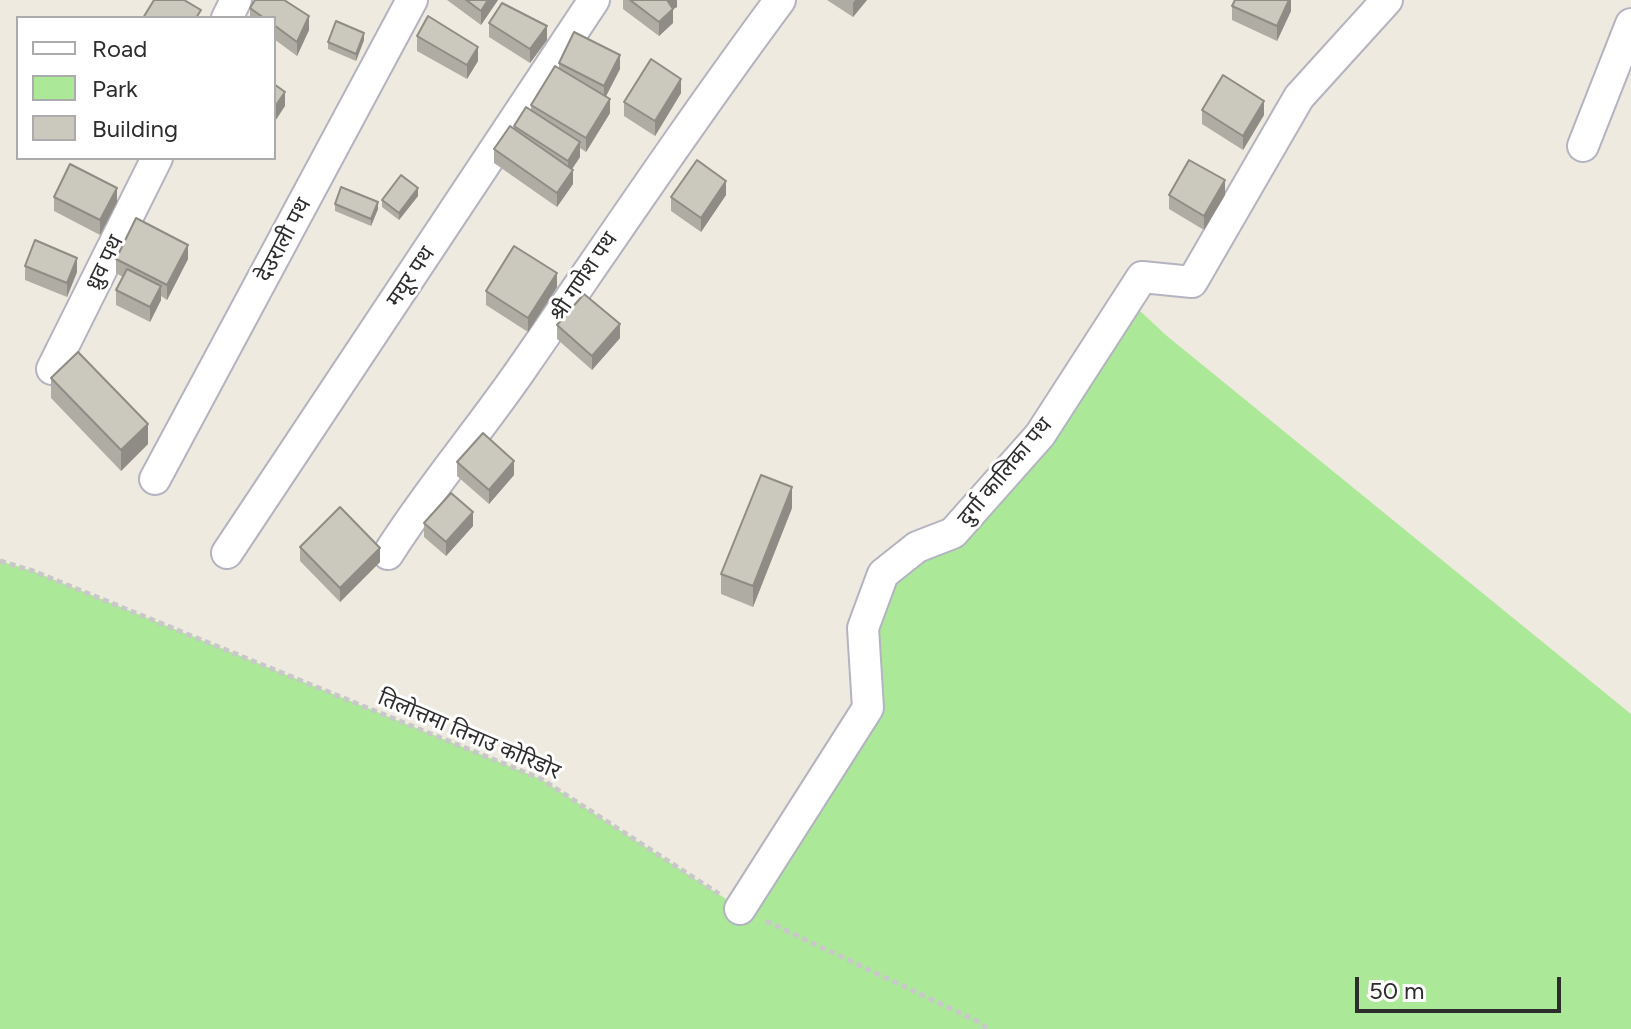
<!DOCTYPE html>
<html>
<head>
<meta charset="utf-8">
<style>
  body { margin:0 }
  #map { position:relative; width:1631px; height:1029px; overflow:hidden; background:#efeadf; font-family:Figtree,sans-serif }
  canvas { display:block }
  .legend { position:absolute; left:16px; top:16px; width:260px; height:144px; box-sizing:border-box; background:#fff; border:2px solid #ababab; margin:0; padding:10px 14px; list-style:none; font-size:24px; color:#2d2d2d }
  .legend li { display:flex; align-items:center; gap:16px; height:40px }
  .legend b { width:40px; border:2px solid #ababab }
  .scale { position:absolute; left:1355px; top:977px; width:206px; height:36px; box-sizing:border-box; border:4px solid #2d2d2d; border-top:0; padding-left:10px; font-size:24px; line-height:28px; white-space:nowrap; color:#2d2d2d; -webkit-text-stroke:6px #fff; paint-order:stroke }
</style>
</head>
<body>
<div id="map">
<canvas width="1631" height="1029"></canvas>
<ul class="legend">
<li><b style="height:10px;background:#fff"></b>Road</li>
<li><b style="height:22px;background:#abe998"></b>Park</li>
<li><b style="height:22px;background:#cbc8bd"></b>Building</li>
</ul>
<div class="scale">50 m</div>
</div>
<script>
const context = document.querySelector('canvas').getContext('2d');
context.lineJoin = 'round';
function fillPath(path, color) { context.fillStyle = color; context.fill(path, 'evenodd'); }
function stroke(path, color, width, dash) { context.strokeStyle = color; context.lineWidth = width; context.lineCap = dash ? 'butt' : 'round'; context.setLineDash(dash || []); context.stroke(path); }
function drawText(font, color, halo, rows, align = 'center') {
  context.font = font + ' Figtree,"Noto Sans Devanagari",sans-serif'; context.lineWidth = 6; context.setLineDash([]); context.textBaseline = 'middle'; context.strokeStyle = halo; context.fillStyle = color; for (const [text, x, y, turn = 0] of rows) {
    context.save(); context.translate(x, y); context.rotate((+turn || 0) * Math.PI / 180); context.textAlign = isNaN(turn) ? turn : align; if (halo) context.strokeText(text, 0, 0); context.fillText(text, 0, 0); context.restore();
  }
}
fillPath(new Path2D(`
  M1140,311L1167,336L1631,714V1029H0V561L33,571L541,779L740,908L868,708L880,630L897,583L920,560L1045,451Z`), '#abe998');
const minor = new Path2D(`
  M227,18L236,0
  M1583,146L1631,24
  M52,369L157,158
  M155,479L412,0
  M227,553L594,0
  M388,554C429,489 479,431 523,367C608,244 691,120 780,0
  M740,909L868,708L863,628L883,574L917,547L953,533L1040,435L1142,277L1192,282L1299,97L1387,0`);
stroke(minor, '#b3b3c1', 34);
stroke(new Path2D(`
  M0,561L33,571L541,779L719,894
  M766,921L981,1023L987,1029`), '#c8c8c8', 5, [6, 4]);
stroke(minor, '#fff', 30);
fillPath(new Path2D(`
  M447,0H498L481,25Z
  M623,0H677V7L673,9V23L659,36L623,9Z
  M827,0H867L853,17Z
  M1291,0V11L1277,41L1232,20V6Z
  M250,8L309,30L297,56L274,39V18H250Z
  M489,23L547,40L530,63L489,37Z
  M417,36L478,61L467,79L417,51Z
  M364,40L356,61L328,49V42Z
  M559,63L620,69L606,96L610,113L586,152L580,148V157L572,169L573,184L557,207L494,163V149L514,129V126L531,110V105L559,68Z
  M681,93L655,136L624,116V102Z
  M1202,110L1264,115L1243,150L1202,124Z
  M726,195L701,232L671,211V197Z
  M1169,195H1225L1204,230L1169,209Z
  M418,196L399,220L382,207V200Z
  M54,197L117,202L100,235L54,211Z
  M335,204L378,209L371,226L335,211Z
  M116,259H188L167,300L161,296V300L150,322L116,305V290L123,277L116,273Z
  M25,266L77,272L67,297L25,280Z
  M557,287L528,332L486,305V291Z
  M557,325L620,338L592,370L557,339Z
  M51,378L148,444L121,471L51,398Z
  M457,462L514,475L489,504L457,476Z
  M792,508L753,607L721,594V574Z
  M424,523L473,526L446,556L424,537Z
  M300,547L380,562L340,602L300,561Z`), '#afaca3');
fillPath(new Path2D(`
  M488,0H498L481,25V11Z
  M666,0H677V7L666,13Z
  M855,0H867L853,17V3Z
  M1289,0H1291V11L1277,41V26Z
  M673,9V23L659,36V22Z
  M309,16V30L297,56V42Z
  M547,26V40L530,63V49Z
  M364,33V40L356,61V54Z
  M478,47V61L467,79V65Z
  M620,55V69L604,100V86Z
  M681,79V93L655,136V121Z
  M285,92V106L274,123V108Z
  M610,99V113L586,152V138Z
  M1264,101V115L1243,150V136Z
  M580,142V157L568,175V161Z
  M573,170V184L557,207V193Z
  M1225,180V195L1204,230V216Z
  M726,181V195L701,232V218Z
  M117,188V202L100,235V220Z
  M418,188V196L399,220V213Z
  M378,202V209L371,226V219Z
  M188,245V259L167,300V285Z
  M77,258V272L67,297V283Z
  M557,273V287L528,332V318Z
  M161,286V300L150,322V307Z
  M620,324V338L592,370V356Z
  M148,424V444L121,471V450Z
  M514,461V475L489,504V490Z
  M792,487V508L753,607V586Z
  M473,512V526L446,556V542Z
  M380,548V562L340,602V588Z`), '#8e8c84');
const building = new Path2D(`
  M154,0H184L201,10L196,18H143Z
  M255,0H284L309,16L297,42L274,25V18H264L250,8Z
  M466,0H488L481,11Z
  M630,0H667L673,9L659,22Z
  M1235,0H1289L1277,26L1232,6Z
  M502,3L547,26L530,49L489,23Z
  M428,16L478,47L467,65L417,36Z
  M336,21L364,33L356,54L328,42Z
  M574,32L620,55L604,86L559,63Z
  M651,59L681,79L655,121L624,102Z
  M555,66L610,99L586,138L531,105Z
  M1223,75L1264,101L1243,136L1202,110Z
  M274,84L285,92L274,108Z
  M526,107L580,142L568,161L514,126Z
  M510,126L573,170L557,193L494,149Z
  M697,160L726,181L701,218L671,197Z
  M1189,160L1225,180L1204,216L1169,195Z
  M70,164L117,188L100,220L54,197Z
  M401,175L418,188L399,213L382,200Z
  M341,187L378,202L371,219L335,204Z
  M136,218L188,245L167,285L116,259Z
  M35,240L77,258L67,283L25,266Z
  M514,246L557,273L528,318L486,291Z
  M127,269L161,286L150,307L116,290Z
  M584,294L620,324L592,356L557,325Z
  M78,352L148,424L121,450L51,378Z
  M483,433L514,461L489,490L457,462Z
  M761,475L792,487L753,586L721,574Z
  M451,493L473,512L446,542L424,523Z
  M340,507L380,548L340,588L300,547Z`);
fillPath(building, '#cbc8bd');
stroke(building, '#8e8c84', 2);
drawText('22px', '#2d2d2d', '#fff', [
  ["देउराली पथ",284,240,-62],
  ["ध्रुव पथ",105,263,-64],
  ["मयूर पथ",411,277,-56],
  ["श्री गणेश पथ",584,277,-56],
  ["दुर्गा कालिका पथ",1005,472,-50],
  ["तिलोत्तमा तिनाउ कोरिडोर",469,735,23]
]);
</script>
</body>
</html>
